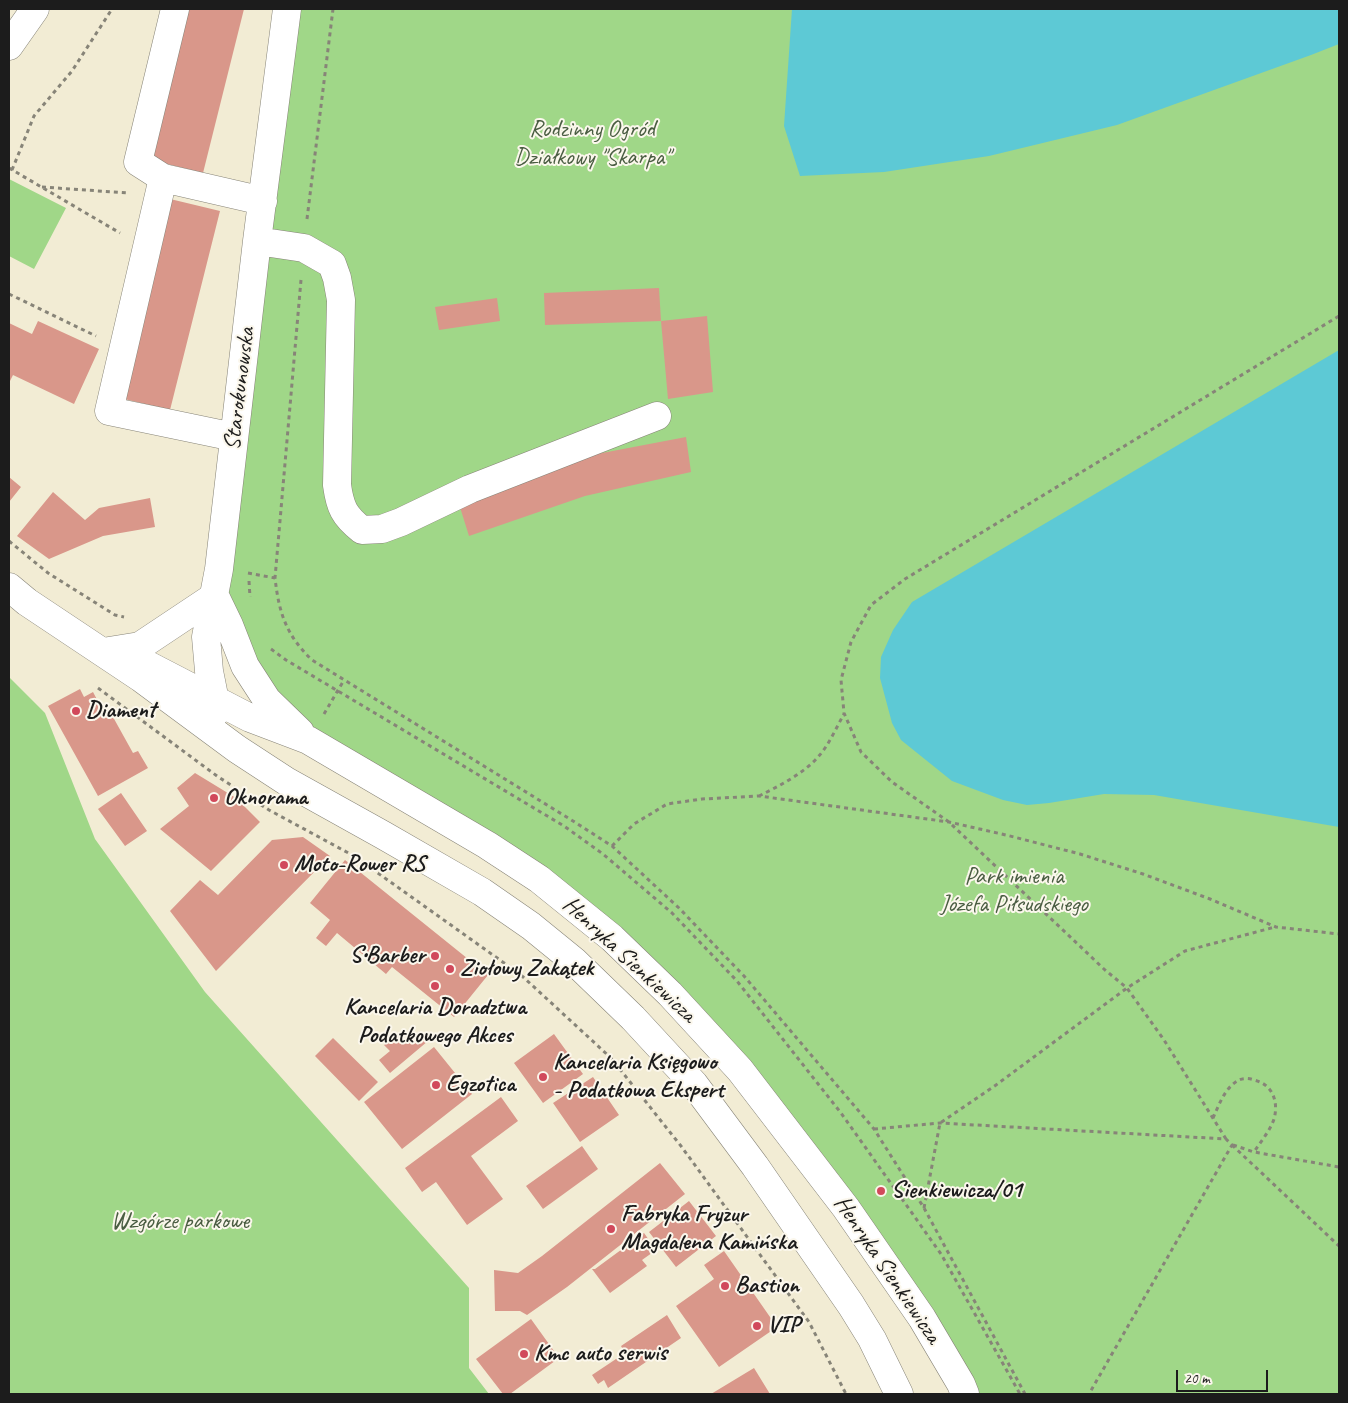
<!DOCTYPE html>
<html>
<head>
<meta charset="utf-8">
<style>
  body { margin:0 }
  #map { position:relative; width:1348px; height:1403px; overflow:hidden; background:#f2ecd4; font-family:Caveat,sans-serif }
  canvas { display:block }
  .frame { position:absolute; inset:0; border:10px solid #1c1c1c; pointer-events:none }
  .scale { position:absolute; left:1176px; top:1370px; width:92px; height:22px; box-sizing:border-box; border:2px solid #1c1c1c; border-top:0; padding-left:6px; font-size:15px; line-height:18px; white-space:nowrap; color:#1c1c1c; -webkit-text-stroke:4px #fbf7ec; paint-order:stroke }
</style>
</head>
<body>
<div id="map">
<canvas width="1348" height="1403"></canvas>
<div class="frame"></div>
<div class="scale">20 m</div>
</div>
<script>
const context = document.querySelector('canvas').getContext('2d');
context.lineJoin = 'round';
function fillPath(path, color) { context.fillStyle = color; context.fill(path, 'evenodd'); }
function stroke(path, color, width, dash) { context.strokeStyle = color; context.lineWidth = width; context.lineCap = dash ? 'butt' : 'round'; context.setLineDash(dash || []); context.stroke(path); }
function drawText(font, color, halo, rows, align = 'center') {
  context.font = font + ' Caveat,sans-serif'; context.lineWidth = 4; context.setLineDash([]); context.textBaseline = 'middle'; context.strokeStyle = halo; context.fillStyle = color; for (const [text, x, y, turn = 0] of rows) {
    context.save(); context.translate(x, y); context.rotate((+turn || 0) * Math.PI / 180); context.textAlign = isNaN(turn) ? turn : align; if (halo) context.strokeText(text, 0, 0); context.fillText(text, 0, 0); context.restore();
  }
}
fillPath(new Path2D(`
  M287,9H1339V1394H965L846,1208L612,938L267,700L219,569Z
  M9,179L66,208L34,269L9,256Z
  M9,677L45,713L95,839L205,992L469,1288V1368L489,1394H9Z`), '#a0d788');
fillPath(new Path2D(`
  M792,9H1339V44L1311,55L1117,125L989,156L884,172L800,176L784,126Z
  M1339,350V827L1154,795L1104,794L1049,803L1027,805L1003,800L952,781L901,740L892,723L880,678L881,657L893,630L912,602Z`), '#5dc9d5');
fillPath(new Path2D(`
  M185,9H244L203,173L147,159Z
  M166,198L220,211L170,410L116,397Z
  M659,288L661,321L545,325L544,293Z
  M497,298L500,321L439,330L435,307Z
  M707,316L713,392L668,399L661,321Z
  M38,321L99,349L74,404L13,375L9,383V323L32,334Z
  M686,437L691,472L585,496L469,536L459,504L576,458Z
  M9,477L21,487L9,502Z
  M53,492L85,520L99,508L150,498L155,527L103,536L49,559L17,536Z
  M80,689L84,697L93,692L103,711L108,708L133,753L138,751L148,768L98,796L48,706Z
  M195,773L236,798L260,822L211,871L160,829L189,806L177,788Z
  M121,793L147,831L125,846L98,809Z
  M303,837L330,856L216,971L170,911L200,880L218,895L272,840Z
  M345,860L488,975L454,1017L392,967L386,974L337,933L326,946L316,938L330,920L310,903Z
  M420,1031L428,1041L390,1073L379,1060L390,1051L384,1045L397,1034L405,1043Z
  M554,1034L583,1074L543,1103L514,1063Z
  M333,1038L378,1082L359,1101L315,1056Z
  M434,1047L472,1094L402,1149L364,1102Z
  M593,1077L619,1115L580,1142L553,1103Z
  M501,1097L518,1121L471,1156L503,1199L467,1225L436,1182L422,1192L405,1168Z
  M582,1146L598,1169L543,1209L526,1186Z
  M660,1163L685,1194L567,1287L527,1315L520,1311H495L494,1270L518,1273L542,1256Z
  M689,1201L716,1236L676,1267L649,1232Z
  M644,1233L656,1250L642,1260L647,1266L610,1293L592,1269H595Z
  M724,1251L777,1327L719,1367L676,1306L714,1279L704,1265Z
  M667,1315L681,1338L608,1388L604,1380L598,1384L592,1375L625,1353L621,1346Z
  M531,1319L559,1358L510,1394H503L476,1359Z
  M754,1368L770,1394H711Z`), '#d9978a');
const minor = new Path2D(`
  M9,46L35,9
  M163,178L138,162L175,9
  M257,241L304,248L332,264L337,278L341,300L337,485C340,507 344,516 362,530L382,529L401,522L470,489L657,416
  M234,437L109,411L163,178L263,201
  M9,587L27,602L141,678L237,749L286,781L383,835L482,892L531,926L574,961L633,1018L694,1084L755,1166L851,1305L872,1339L899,1394
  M215,596L229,625L245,666L267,700L300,732
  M109,651L140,646L215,596
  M138,661L144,663L250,718L308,740L487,845L539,879L612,938L670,994L740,1070L846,1208L922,1318L961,1384L965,1394
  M217,711L209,671L206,637L219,569L257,241L287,9`);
stroke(minor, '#878478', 29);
stroke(new Path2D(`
  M9,168L120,233
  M12,170L34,116L72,71L112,9
  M42,187L128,193
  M307,219L333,9
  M301,280L275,578C279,613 286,635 312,660L573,821L612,846L679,908L744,976L874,1129L924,1208L1025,1394
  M9,294L96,336
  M9,541L48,573L115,615L124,617
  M248,573L275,578
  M249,581L250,597
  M271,649L286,660L564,826L603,854L672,913L737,981L841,1113L941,1254L1020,1394
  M98,688L217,776L269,810L354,856L521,975L611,1058L681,1146L809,1322L846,1394
  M324,714L344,680
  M759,796C779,786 803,774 818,757C829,745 836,728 844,714
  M612,846L634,824L667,804L702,799L759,796L949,822L1006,835L1080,854L1143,874L1210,899L1276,927L1339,934
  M1213,1118C1219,1105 1225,1087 1239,1080C1243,1078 1249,1078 1254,1080C1272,1084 1279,1101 1274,1119C1270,1131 1261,1141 1254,1152
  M874,1129L940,1123L1226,1139L1232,1145L1089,1394
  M1226,1139L1164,1040L1127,988L1105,970L949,822L892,782L861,752L844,713L841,680L851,642L871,605L905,579L1339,316
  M1232,1145L1339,1246
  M1233,1145L1254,1152L1339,1167
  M924,1208L940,1123L996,1085L1127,988L1185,951L1275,927`), '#878478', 3, [4, 4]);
stroke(minor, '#fff', 28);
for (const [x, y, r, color] of [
  [76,711,5,"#d1495b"],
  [214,798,5,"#d1495b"],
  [284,865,5,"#d1495b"],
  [435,956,5,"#d1495b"],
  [450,969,5,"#d1495b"],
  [435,986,5,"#d1495b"],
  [543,1077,5,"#d1495b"],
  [436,1085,5,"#d1495b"],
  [881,1191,5,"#d1495b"],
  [611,1229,5,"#d1495b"],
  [725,1286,5,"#d1495b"],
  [757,1326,5,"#d1495b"],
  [524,1354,5,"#d1495b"]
]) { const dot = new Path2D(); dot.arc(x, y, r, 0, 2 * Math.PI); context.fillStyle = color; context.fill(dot); stroke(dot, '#fbf7ec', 2); }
drawText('24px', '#4a5d42', '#fbf7ec', [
  ["Rodzinny Ogród",592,130],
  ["Działkowy \"Skarpa\"",592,158],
  ["Park imienia",1014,877],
  ["Józefa Piłsudskiego",1014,905],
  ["Wzgórze parkowe",180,1222]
]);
drawText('24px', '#1c1c1c', '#fbf7ec', [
  ["Starokunowska",240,389,-83],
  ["Henryka Sienkiewicza",629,960,43],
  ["Henryka Sienkiewicza",887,1270,56]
]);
drawText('bold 24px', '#1c1c1c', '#fbf7ec', [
  ["Diament",86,711],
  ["Oknorama",224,798],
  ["Moto-Rower RS",294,865],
  ["S•Barber",425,956,"right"],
  ["Ziołowy Zakątek",460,969],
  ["Kancelaria Doradztwa",435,1008,"center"],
  ["Podatkowego Akces",435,1036,"center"],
  ["Kancelaria Księgowo",553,1063],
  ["- Podatkowa Ekspert",553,1091],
  ["Egzotica",446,1085],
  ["Sienkiewicza/01",891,1191],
  ["Fabryka Fryzur",621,1215],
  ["Magdalena Kamińska",621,1243],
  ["Bastion",735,1286],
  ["VIP",767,1326],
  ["Kmc auto serwis",534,1354]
], 'left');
</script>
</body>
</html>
